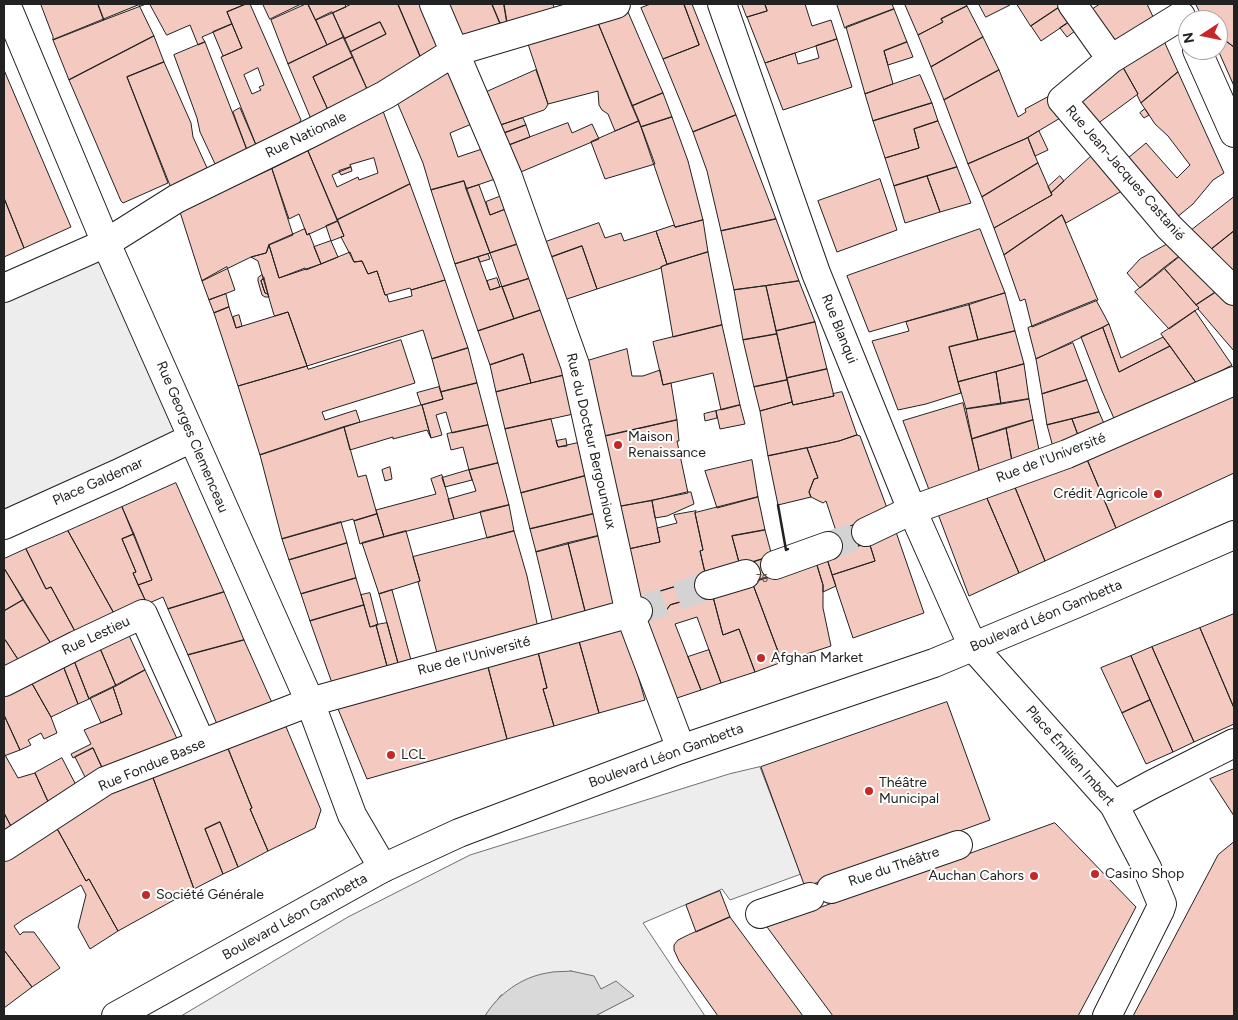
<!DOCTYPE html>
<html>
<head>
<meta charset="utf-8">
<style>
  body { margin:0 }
  #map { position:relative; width:1238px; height:1020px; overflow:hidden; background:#fff; font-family:Figtree,sans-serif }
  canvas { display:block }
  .frame { position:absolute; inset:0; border:5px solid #222; pointer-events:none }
  .north { position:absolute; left:1178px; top:10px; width:50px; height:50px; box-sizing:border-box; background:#fff; border:1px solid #a7a7a7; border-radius:50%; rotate:259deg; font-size:14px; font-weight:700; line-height:20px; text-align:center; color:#222 }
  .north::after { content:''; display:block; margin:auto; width:18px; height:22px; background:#c62828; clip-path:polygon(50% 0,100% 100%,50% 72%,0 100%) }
</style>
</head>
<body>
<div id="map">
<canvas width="1238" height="1020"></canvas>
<div class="frame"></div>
<div class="north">N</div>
</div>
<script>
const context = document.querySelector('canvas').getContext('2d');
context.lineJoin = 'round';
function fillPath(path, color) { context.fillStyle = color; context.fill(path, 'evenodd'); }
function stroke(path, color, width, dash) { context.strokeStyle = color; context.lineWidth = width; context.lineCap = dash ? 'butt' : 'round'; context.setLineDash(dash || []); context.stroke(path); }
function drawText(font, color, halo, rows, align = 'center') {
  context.font = font + ' Figtree,sans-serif'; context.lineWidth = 4; context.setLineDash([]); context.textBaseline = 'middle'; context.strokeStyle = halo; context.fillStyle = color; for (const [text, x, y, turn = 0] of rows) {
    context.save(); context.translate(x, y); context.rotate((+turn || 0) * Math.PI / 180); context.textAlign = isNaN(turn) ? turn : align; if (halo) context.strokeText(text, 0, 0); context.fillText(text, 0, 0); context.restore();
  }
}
const parking = new Path2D(`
  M106,243L192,438L4,525V288Z
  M760,767L801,874L730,900L722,889L643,923L705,1016H595L633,996L601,989L501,995L485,1016H181L348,917L470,855L729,774Z`);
fillPath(parking, '#ededed');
stroke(parking, '#6f6f6f', 1);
const water = new Path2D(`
  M571,971L594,976L601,989L616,981L634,996L595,1016H485C498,994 522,977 547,973C555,971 563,972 571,971Z`);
fillPath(water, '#d9d9d9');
stroke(water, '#6f6f6f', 1);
const building = new Path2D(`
  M41,4H98L104,20L53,40V37Z
  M98,4H146L104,20Z
  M150,4H246L227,12L232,24L202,37L205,42L198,45L190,25L167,35Z
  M246,4H250L301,120L298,125L256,145L221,57L242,48L227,12ZM258,68L264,85L259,87L261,90L252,94L244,75Z
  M263,4H301L270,19Z
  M306,4H308L327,45L288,64L271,20Z
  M308,4H345L346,7L316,20Z
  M352,4H398L421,58L367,89L350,52L386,34L380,22L344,39L333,13Z
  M398,4H425L442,45L421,58Z
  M445,4H492L500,23L458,39Z
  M492,4H504L507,22L500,23Z
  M504,4H553L555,11L507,22Z
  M651,4H684L699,45L663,59L641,8Z
  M684,4H692L736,115L693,132L663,59L699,45Z
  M742,4H765L767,11L747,17Z
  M765,4H805L812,26L831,20L837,39L765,63L747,17L767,11Z
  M837,4H892L894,9L845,28Z
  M907,4H966L967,6L941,19L943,22L918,35L905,5Z
  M979,4H1010V5L986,17Z
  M1017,4H1064L1031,26Z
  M1064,4L1075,18L1041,41L1031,26Z
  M1100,4H1147L1155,21L1121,50L1087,13Z
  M1196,4H1234V47L1223,39L1218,41V20H1204Z
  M139,5L154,36L69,80L53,40Z
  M967,6L983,37L931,67L918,35L943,22L941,19Z
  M894,9L907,42L884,51L893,84L865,94L846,27Z
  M332,12L344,37L327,45L316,20Z
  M628,12L663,93L632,106L598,23Z
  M1072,20L1079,28L1067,37L1060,28Z
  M380,22L386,34L350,52L344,39Z
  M598,23L639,121L615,131L608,114L602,110L599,105L598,91L548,104L528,44Z
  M232,24L242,48L223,56L213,32Z
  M154,36L164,62L127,77L168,183L123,203L121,201L69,80Z
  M344,37L353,57L313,77L328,110L311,119L288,64Z
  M983,37L999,70L944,100L931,67Z
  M837,39L852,87L783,110L765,63L795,53L798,64L819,58L816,46Z
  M1223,39L1234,47V86L1218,50V41Z
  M1164,41L1178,72L1141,103L1137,95L1138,94L1120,62Z
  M205,42L247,150L216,166L200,132L197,118L174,55Z
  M907,42L913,57L888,65L884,51Z
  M353,57L367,89L328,110L313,77Z
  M164,62L191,123L193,137L208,170L171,188L127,77Z
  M1120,62L1138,94L1093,127L1071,101Z
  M4,70L71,227L24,248L4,198Z
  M536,70L548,104L546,108L544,110L495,127L482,94Z
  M999,70L1018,117L1026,112L1025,109L1051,95L1067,114L1025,139L968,164L944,100Z
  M451,71L474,123L450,133L458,157L485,148L498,178L466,189L464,181L431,190L423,163L397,102Z
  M1178,72L1224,173L1213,180L1193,204L1171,222L1122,163L1146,143L1177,178L1190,165L1168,136L1155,124L1141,103Z
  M920,75L932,103L873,121L865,94Z
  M663,93L672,117L641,127L632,106Z
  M932,103L938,121L914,129L919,148L885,158L873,121Z
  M240,108L256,145L247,150L233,112Z
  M1145,109L1149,115L1144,118L1140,113Z
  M383,111L410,184L337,220L308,151ZM374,158L378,173L359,180L358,177L337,187L332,175L351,167L350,165Z
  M736,115L776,219L721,231L707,171L693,132Z
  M672,117L688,161L703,220L675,227L641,127Z
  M523,118L526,125L499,135L495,127Z
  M639,121L655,164L605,179L591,142Z
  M938,121L957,167L894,186L885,158L919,148L914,129Z
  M568,123L572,133L592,124L599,139L516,174L504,147Z
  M526,125L530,137L504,147L499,135Z
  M1039,131L1048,150L1035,156L1028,138Z
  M1028,138L1038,163L982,197L968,164Z
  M308,151L338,221L307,235L299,214L289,219L272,169Z
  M1097,151L1127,188L1066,223L1062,215L1004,255L994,228L1052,195L1051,193Z
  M1038,163L1052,195L994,228L982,197Z
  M351,167L352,171L341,175L339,171Z
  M957,167L971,203L940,212L927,176Z
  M272,169L293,235L269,245L266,253L251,257L202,281L180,212Z
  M927,176L940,212L905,223L894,186Z
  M1060,176L1064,181L1051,193L1048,187Z
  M880,179L897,230L837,252L818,201Z
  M464,181L490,253L455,264L431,190Z
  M410,184L445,280L411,290L410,288L385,295L377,271L368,274L362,261L354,262L341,237L344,236L337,220Z
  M479,185L490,215L508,208L521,243L490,253L466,189Z
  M504,195L508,208L490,215L486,202Z
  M1234,197V231L1204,255L1184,236Z
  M4,198L24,248L4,257Z
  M1062,215L1098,300L1032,327L1025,299L1020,301L1004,255Z
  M776,219L799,281L734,290L721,231Z
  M703,220L708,252L667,264L656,231L674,225L675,227Z
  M338,221L344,236L331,241L326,226Z
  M599,223L605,238L621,233L624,241L656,231L667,264L661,267V268L597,289L582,246L546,259L540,244Z
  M305,229L307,235L309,233L321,264L279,278L269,245Z
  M980,229L1005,293L869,332L847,276Z
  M1234,231V285L1204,255Z
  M331,241L338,257L321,264L314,247Z
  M1173,241L1185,252L1140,288L1127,273L1140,259Z
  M521,243L534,277L502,287L490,253Z
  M269,245L279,278L305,268L306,270L350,252L354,262L362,261L368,274L377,271L385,295H387L389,302L412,296L411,290L445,280L468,348L432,359L423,330L307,366L288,312L275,316L274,315L258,261L251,257L266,253Z
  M582,246L597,289L561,301L546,259Z
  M708,252L722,325L673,337L661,267Z
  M1185,252L1222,288L1196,305L1164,268Z
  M488,254L490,259L480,262L478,257Z
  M478,257L490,290L502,286L514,319L478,331L455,264Z
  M227,267L235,290L209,300L202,281Z
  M1164,268L1199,308L1169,329L1135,292Z
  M262,275L264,278L261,281L265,293L268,294L269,297H265L262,295L258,281V278Z
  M534,277L547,308L514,319L502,287Z
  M264,278L268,294L265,293L261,281Z
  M497,278L500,287L490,290L487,281Z
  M799,281L815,322L776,331L766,286Z
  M766,286L777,334L743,340L734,290Z
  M1222,288L1234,300V351L1198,309L1199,308L1196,305Z
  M1005,293L1015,331L978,340L969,305Z
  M226,294L229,307L214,313L209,300Z
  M1096,300L1109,324L1036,359L1028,328Z
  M969,305L978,340L949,347L961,393L926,404L898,410L872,341L909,331L906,322Z
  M229,307L236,328L288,312L307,366L238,386L214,313Z
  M547,308L569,374L531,383L523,354L490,365L478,331Z
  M1195,311L1232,365L1197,384L1161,334Z
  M239,315L242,326L236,328L233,317Z
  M815,322L827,369L787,378L776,331Z
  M1109,324L1121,358L1163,337L1170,346L1119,372L1103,328Z
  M722,325L740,405L721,410L713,373L663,385L653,342Z
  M1103,328L1119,372L1170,346L1197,384L1116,423L1102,391L1081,337Z
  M1015,331L1024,364L958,382L949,347Z
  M777,334L787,380L754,387L743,340Z
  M401,340L415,383L322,412L325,420L356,410L360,422L260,455L238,386L307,366L308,369Z
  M1073,343L1087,380L1042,394L1036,359Z
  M468,348L477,383L441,392L432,359Z
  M627,349L632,376H643L660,370L663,385L671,383L677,420L601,437L584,362Z
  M523,354L531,383L496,392L490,365Z
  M1024,364L1029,399L1001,404L996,372Z
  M827,369L834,396L793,405L787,378Z
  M996,372L1001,404L966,409L958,382Z
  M569,374L578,413L505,429L496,392Z
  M787,380L792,402L760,411L754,387Z
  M1087,380L1099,412L1047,425L1042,394Z
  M477,383L488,425L452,433L446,412L436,415L442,435L431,438L422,405L443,399L441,392Z
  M439,387L443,399L421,405L417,393Z
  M1234,389V473L1116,528L1086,457Z
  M842,392L857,435L839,441L768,456L760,411L792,402L793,405L834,396L833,394Z
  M1029,399L1033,420L972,439L966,409Z
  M963,403L980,474L931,495L903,421Z
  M422,405L431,438L427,430L393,439V437L350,450L344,427Z
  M740,405L745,424L720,429L716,411Z
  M716,411L717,418L705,421L704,414Z
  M1099,412L1106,428L1079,438L1072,419Z
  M551,419L558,447L585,441L592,474L521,493L505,429Z
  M1072,419L1079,438L1053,447L1047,425Z
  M677,420L679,441H677L688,493L617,507L601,437Z
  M1033,420L1039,450L1012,461L1006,428Z
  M488,425L498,463L469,470L463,447L451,450L447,434Z
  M344,427L358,477L366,475L377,514L354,521L353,519L282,539L260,455Z
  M1006,428L1012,461L980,474L972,439Z
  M857,435L860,436L887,508L884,514L836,531L826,501L823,503L811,497L809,492L814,479L818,478L807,448L839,441Z
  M566,439L567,446L558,447L556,441Z
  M807,448L818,478L814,479L809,492L811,497L778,505L768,456Z
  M1086,457L1116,528L1045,561L1014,485Z
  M752,460L758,497L717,508L705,471Z
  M498,463L509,505L454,519L448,499L476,491L469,470Z
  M390,467L392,479L385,481L382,470Z
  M469,470L472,480L445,487L442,478Z
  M592,474L601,512L530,529L521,493Z
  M442,475L454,519L384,537L376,510L436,494L431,479Z
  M176,483L224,592L168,609L163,597L147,604L138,585L152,580L122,507Z
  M1014,485L1045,561L1019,573L986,496Z
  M687,492H691L694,504L667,516L655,518L652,501Z
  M986,496L1019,573L969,596L938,514Z
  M758,497L765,530L732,536L740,566L706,577L700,551L703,550L695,513Z
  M652,501L660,542L624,550L617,507Z
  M509,505L514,531L487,538L480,512Z
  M122,507L134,534L122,539L136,572L133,573L147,604L116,617L68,531Z
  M696,511L695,513L703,550L700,551L706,577L635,599L624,550L660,542L657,528L677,523L674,515Z
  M601,512L606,534L536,552L530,529Z
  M377,514L384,537L360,544L354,521Z
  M341,522L347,543L289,560L282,539Z
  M863,522L869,542L830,557L825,535Z
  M765,530L772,556L740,566L732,536Z
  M68,531L116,617L77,635L51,587L46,589L26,549Z
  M406,531L420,581L379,594L362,543Z
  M514,531L527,576L538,628L437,653L418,582L420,581L413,557Z
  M896,532L924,613L853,638L832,575L875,561L869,542Z
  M134,534L152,580L138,585L133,573L136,572L122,539Z
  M606,534L622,605L586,615L568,543Z
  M869,542L875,561L832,575L827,559Z
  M347,543L356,578L301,594L289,560Z
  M568,543L586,615L553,623L536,552Z
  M26,549L46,589L51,587L77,635L53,647L4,568V559Z
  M772,556L778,575L752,582L740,566Z
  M827,559L836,586L823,592V585L816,562Z
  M816,562L823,585V608L831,646L782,662L752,582Z
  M4,568L23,600L4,611Z
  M707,577L712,593L670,605L663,615L642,622L635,599Z
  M356,578L364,605L310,621L301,594Z
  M752,582L782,662L755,672L739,629L723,635L712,593Z
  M392,590L411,660L398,663L379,594Z
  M224,592L244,640L188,655L168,609Z
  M370,593L378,625L370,627L361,595Z
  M712,593L723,635L739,629L755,672L721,683L697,617L675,624L701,690L674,699L642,622L663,615L670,605Z
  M23,600L53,647L21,664L4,638V611Z
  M364,605L370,627L376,625L387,666L332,683L310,621Z
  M1234,614V708L1200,628Z
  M387,623L398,663L387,666L376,625Z
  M624,627L645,700L599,713L579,641Z
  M1200,628L1234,708V724L1194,742L1152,647Z
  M127,631L145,670L116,686L99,646Z
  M244,640L273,705L219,729L188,655Z
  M6,641L21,664L4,674V642Z
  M579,641L599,713L554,726L543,689L547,688L538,652Z
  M99,646L116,686L89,699L73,658Z
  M1152,647L1194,742L1173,752L1131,656Z
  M709,650L721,683L701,690L688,657Z
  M538,652L547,688L543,689L554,726L507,739L488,667Z
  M1131,656L1150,700L1122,713L1101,668Z
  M73,658L89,699L78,704L62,663Z
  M62,663L78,704L51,717L30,680Z
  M488,667L507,739L367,779L338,709Z
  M145,670L179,743L105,774L93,748L73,758L71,754L91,744L84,730L122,714L113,687Z
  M30,680L51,717L57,733L44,739L41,733L28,740L31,745L20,750L4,715V695Z
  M113,687L122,714L101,723L90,698Z
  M1150,700L1173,752L1146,764L1122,713Z
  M947,702L990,820L805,887L761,767Z
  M4,715L20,750L4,756Z
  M284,722L321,810L315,828L268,851L250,809L252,808L227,746Z
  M227,746L252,808L250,809L268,851L238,867L220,822L205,829L223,874L194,889L152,775Z
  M93,748L105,774L88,783L75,757Z
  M5,755L18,778L35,773L50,806L13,830L4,813V756Z
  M62,758L78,789L50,806L35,773Z
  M1234,769V816L1210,779Z
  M152,775L194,889L118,931L89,879L86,881L54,823L116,788Z
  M4,813L13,830L4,836Z
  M220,822L238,867L223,874L205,829Z
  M54,823L86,881L89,879L118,931L90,949L78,927L86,895L81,885L24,919L14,926L20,935L23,932H34L60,968L32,987L4,950V858Z
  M1055,823L1136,907L1078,1016H833L767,927Z
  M1234,842V1016H1133L1218,855Z
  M720,891L730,917L696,932L686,905Z
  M730,917L803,1016H718L679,961L674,950V945L678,940L688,935Z
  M4,950L32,987L4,1008Z`);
fillPath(building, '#f3c9c0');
stroke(building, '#222', 1);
stroke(new Path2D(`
  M828,546L866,532
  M638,611L709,585`), '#d3d3d3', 28, [28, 14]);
const street = new Path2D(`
  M6,4L106,243L310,702L352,815L383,868
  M434,4L508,177L575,365L630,614L681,749
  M722,4L816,273L912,510L973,647L1114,805L1147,868L1162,904L1160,910L1107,1016
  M1072,4L1111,59L1181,16
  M1197,50L1234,133
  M1111,59L1062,100L1169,227L1234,291
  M4,288L106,243L176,199L311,133L385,95L454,52L616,4
  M4,525L117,474L192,438
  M866,532L912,510L1067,454L1234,381
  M775,565L828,546
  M709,585L746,574
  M4,682L77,645L143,614L201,743
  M1114,805L1151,785L1234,743
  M4,847L105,781L310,702L638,611
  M831,889L958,845
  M760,914L810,897`);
const secondary = new Path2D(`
  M116,1016L383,868L459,833L681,749L934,663L1075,604L1234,535`);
stroke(street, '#222', 30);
stroke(secondary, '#222', 30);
stroke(street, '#fff', 28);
stroke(secondary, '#fff', 28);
stroke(new Path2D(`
  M778,505L786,550L788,549`), '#222', 2.5);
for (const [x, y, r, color] of [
  [618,445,5,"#c62828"],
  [1158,494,5,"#c62828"],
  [761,658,5,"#c62828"],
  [391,755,5,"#c62828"],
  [869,791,5,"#c62828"],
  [1095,874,5,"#c62828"],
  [1034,876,5,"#c62828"],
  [146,895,5,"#c62828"]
]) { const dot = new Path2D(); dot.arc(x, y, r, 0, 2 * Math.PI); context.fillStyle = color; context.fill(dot); stroke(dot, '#fff', 2); }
drawText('11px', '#564c4a', null, [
  ["76",762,579]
]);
drawText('14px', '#222', '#fff', [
  ["Rue Nationale",306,135,-26],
  ["Rue Jean-Jacques Castanié",1125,173,49],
  ["Rue Blanqui",839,329,68],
  ["Rue Georges Clemenceau",192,437,67],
  ["Rue du Docteur Bergounioux",591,441,77],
  ["Rue de l'Université",1051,458,-21],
  ["Place Galdemar",98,482,-24],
  ["Boulevard Léon Gambetta",1046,616,-23],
  ["Rue Lestieu",96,636,-25],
  ["Rue de l'Université",474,656,-15],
  ["Boulevard Léon Gambetta",666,756,-20],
  ["Place Émilien Imbert",1070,756,49],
  ["Rue Fondue Basse",152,765,-23],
  ["Rue du Théâtre",894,867,-19],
  ["Boulevard Léon Gambetta",295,917,-29]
]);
drawText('14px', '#222', '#fff', [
  ["Maison",628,437],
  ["Renaissance",628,453],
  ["Crédit Agricole",1148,494,"right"],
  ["Afghan Market",771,658],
  ["LCL",401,755],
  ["Théâtre",879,783],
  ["Municipal",879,799],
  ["Casino Shop",1105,874],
  ["Auchan Cahors",1024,876,"right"],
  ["Société Générale",156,895]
], 'left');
</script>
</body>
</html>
